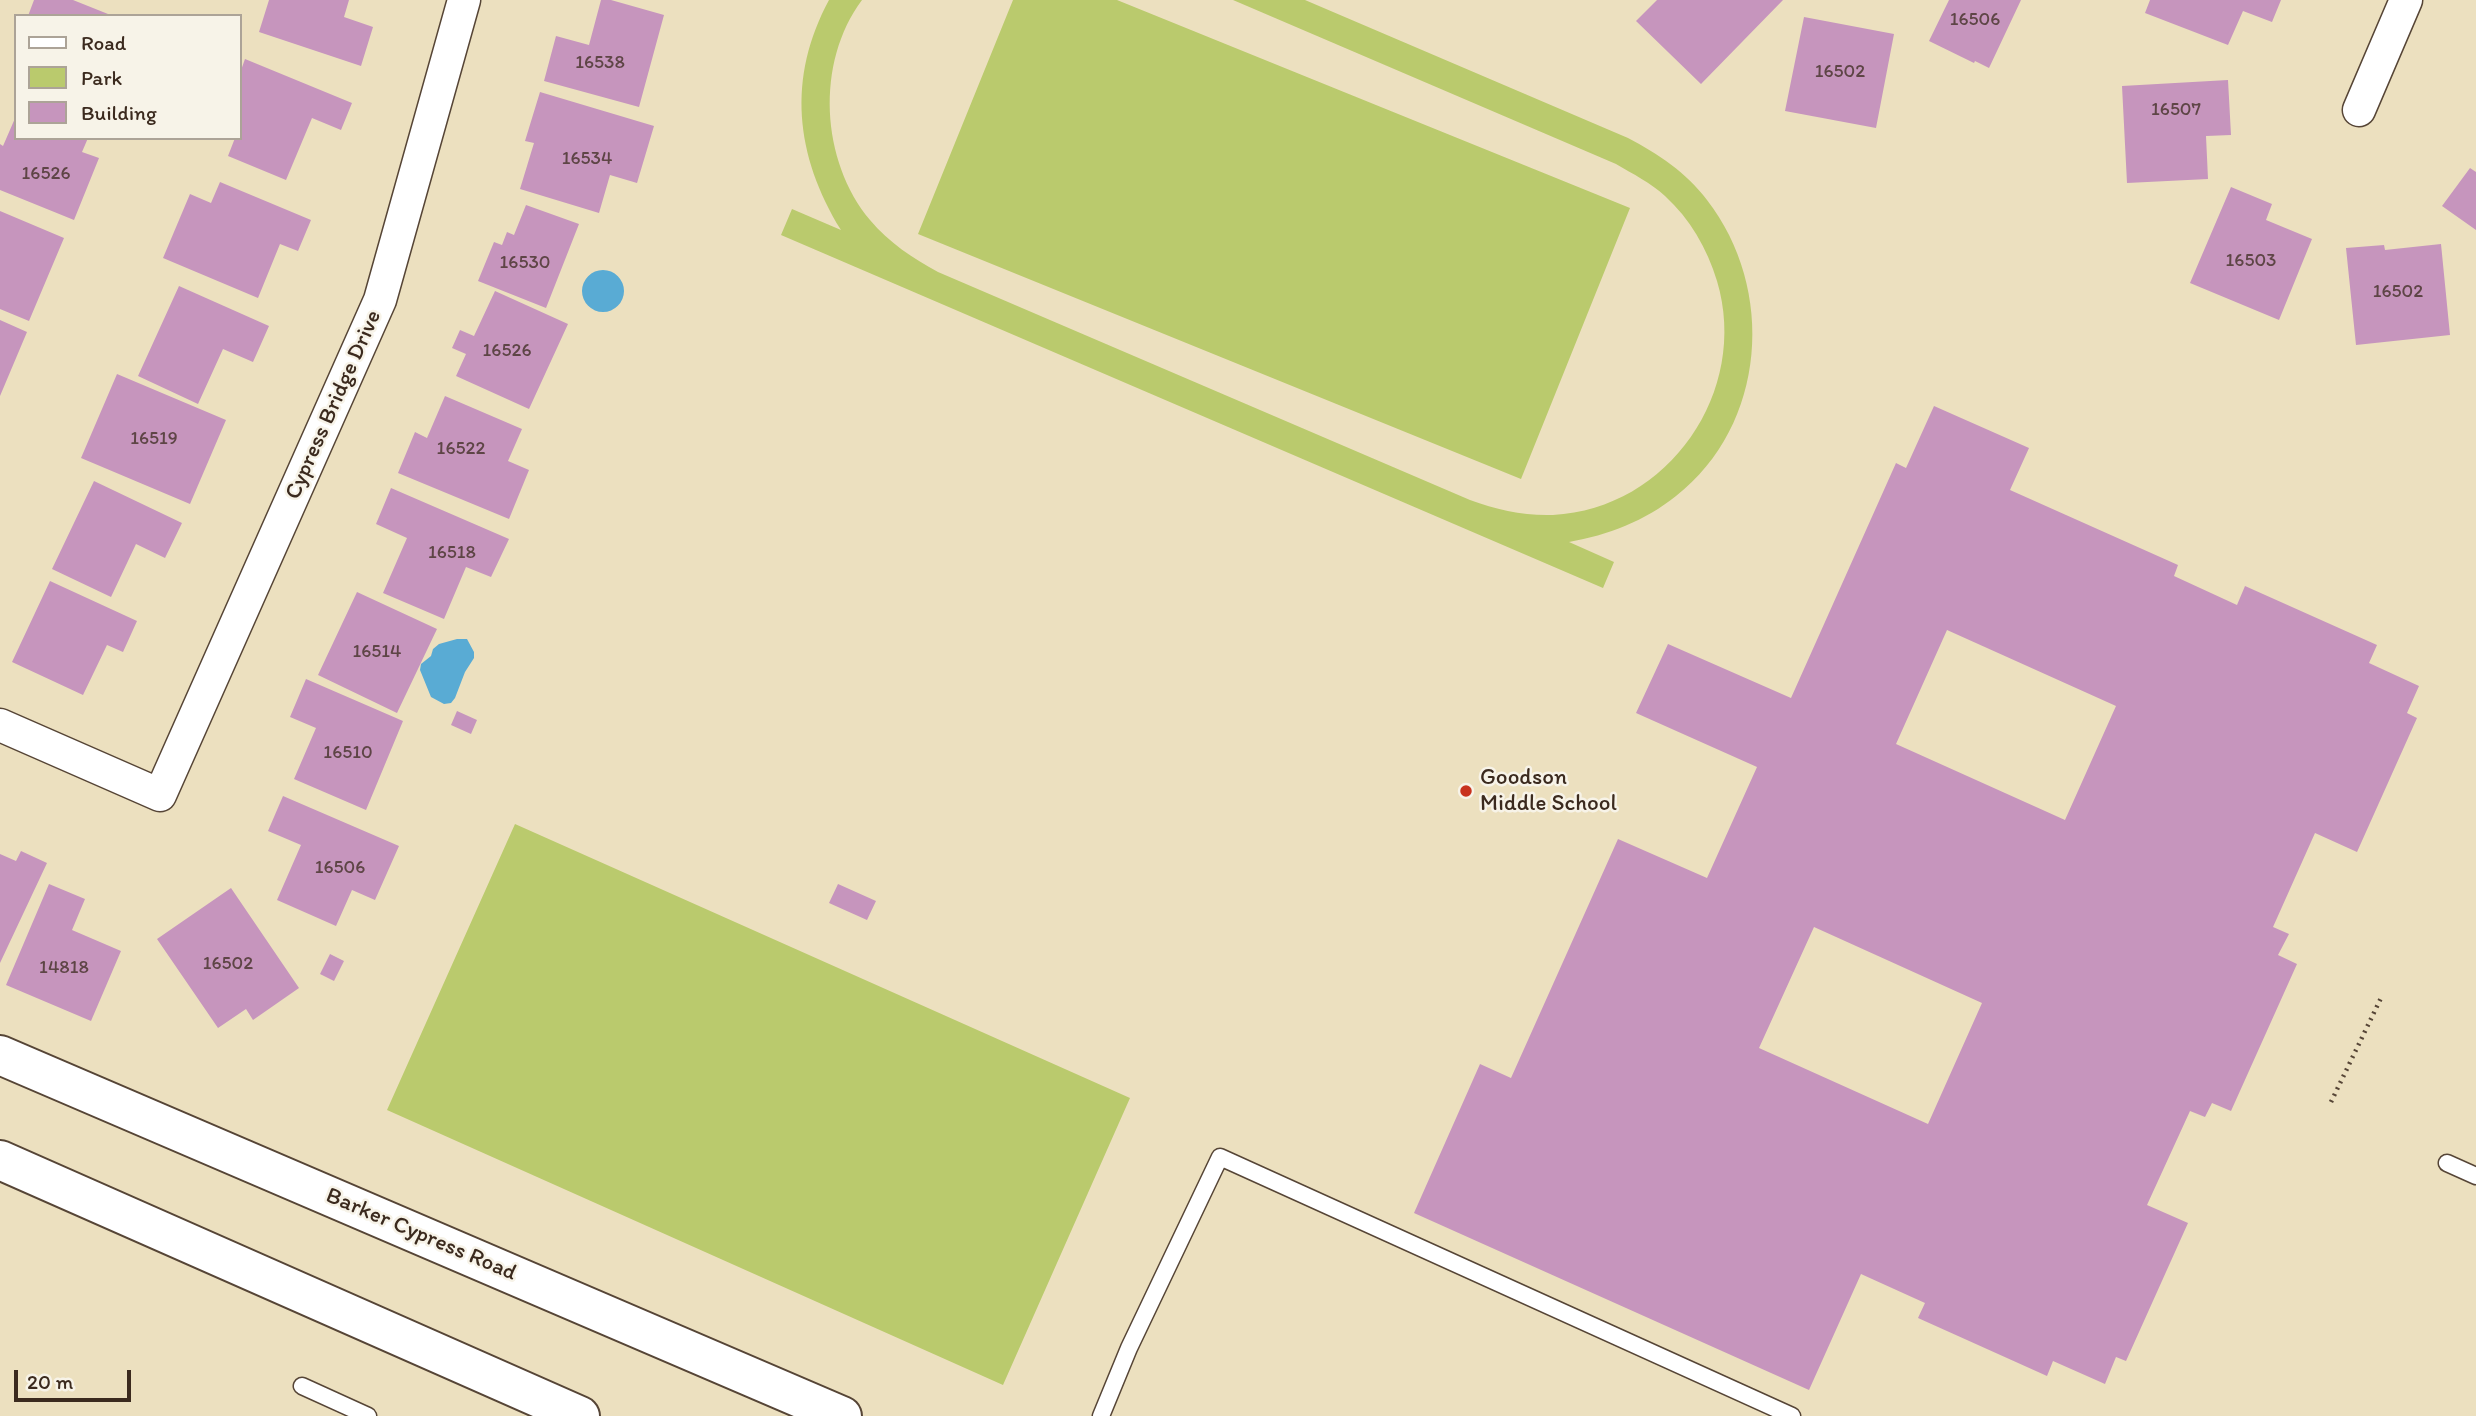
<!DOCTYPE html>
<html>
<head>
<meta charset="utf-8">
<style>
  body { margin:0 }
  #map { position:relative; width:2476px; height:1416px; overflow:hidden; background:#ece0bf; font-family:Itim,sans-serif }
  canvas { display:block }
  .legend { position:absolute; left:14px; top:14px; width:228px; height:126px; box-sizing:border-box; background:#f7f3e8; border:2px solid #aca397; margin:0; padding:9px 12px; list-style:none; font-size:21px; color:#3b2a1e }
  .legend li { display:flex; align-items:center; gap:14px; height:35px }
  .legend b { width:35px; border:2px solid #aca397 }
  .scale { position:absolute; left:14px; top:1370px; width:117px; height:32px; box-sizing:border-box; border:4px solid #3b2a1e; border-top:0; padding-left:9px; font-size:21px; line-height:24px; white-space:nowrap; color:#3b2a1e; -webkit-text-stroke:5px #f7f3e8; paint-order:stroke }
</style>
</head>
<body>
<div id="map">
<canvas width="2476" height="1416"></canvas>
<ul class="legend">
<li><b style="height:9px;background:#fff"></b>Road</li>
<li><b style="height:19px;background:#baca6d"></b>Park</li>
<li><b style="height:19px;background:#c695bd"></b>Building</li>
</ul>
<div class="scale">20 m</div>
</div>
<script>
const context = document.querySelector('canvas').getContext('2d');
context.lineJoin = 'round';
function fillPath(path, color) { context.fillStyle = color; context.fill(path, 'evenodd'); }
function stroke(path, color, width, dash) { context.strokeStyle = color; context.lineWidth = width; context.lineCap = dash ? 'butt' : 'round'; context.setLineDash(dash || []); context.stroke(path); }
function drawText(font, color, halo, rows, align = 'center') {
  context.font = font + ' Itim,sans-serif'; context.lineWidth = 5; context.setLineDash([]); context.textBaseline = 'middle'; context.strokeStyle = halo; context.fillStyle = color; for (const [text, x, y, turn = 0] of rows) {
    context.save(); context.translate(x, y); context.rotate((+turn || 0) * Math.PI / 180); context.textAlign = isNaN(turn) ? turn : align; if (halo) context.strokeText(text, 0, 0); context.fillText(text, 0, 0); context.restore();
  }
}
fillPath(new Path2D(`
  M829,0H862C815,63 821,161 870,220C889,243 913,258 938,272L1470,500C1497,510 1524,516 1553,515C1669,509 1750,391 1717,281C1707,248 1690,219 1665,196C1651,183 1633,174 1616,164L1233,0H1305L1628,138C1658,154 1686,172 1707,200C1776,289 1767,425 1676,496C1645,521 1608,535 1569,542L1614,562L1603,588L781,235L792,209L841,230C795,155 787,78 829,0Z
  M1013,0H1117L1630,208L1521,479L918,234Z
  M515,824L1130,1098L1003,1385L387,1110Z`), '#baca6d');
fillPath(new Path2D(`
  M582 291a21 21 0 1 1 42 0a21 21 0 1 1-42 0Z
  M457,639H467L474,652V658L465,672L455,698L451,703L444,704L431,697L420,670L421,664L431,656L433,649L439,644Z`), '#59abd4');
fillPath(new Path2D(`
  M34,0H73L113,16H28Z
  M269,0H349L344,17L373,27L361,66L259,32Z
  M601,0H611L664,15L639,107L544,81L556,36L589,45Z
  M1657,0H1783L1701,84L1636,21Z
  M1949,0H2021L1989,68L1975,61L1974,63L1929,41Z
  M2150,0H2281L2272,22L2243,11L2228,45L2145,13Z
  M1804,17L1894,34L1876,128L1785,111Z
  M245,59L352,103L341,130L312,118L286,180L228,156L235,138H240V73Z
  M2228,80L2231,135L2206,136L2208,179L2127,183L2122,86Z
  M540,92L654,126L637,183L610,175L599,213L520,189L534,143L525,141Z
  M16,116V138H88L82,152L99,158L74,220L0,190V144L3,146Z
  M2470,168L2476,172V230L2442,206Z
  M220,182L311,220L298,251L280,244L258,298L163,258L190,194L211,203Z
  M2231,187L2272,204L2266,220L2312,239L2279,320L2190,283Z
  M526,205L579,224L546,308L478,281L494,242L502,245L507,232L514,235Z
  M0,211L64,238L29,321L0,309Z
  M2441,244L2450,335L2356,345L2346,248L2384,245L2385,250Z
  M179,286L269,326L253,362L223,349L198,404L138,376Z
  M495,291L568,324L529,409L456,376L466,354L452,348L460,330L474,336Z
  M0,320L27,332L0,396Z
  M117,374L226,420L190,504L81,458Z
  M445,396L522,429L508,461L529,470L509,519L398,473L415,432L427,438Z
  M1934,406L2029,448L2010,490L2178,565L2174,576L2237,605L2245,586L2377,645L2369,663L2419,686L2407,713L2417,718L2357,852L2315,833L2273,927L2289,934L2278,955L2297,964L2231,1111L2212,1103L2205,1117L2190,1111L2147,1205L2188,1223L2126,1361L2116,1357L2105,1384L2053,1361L2047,1376L1918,1318L1925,1303L1861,1274L1809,1390L1414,1213L1480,1064L1511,1078L1618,839L1707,878L1757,767L1636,713L1668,644L1791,698L1896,463L1906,468ZM1947,630L2116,706L2065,820L1896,744ZM1814,927L1982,1003L1928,1124L1759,1048Z
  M94,481L182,523L165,558L136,544L111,597L52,569Z
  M391,488L509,539L491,577L466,567L444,619L383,593L407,538L376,524Z
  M50,581L137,621L123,652L107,645L83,695L12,662Z
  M357,592L437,629L397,713L318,675Z
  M306,679L403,721L366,810L294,779L316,728L290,717Z
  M457,711L477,720L471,734L451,725Z
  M283,796L399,846L375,900L352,890L336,926L277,900L301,845L268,831Z
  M21,851L47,863L0,963V854L16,861Z
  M49,884L85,899L72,930L121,951L91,1021L6,985Z
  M838,884L876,901L867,920L829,903Z
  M231,888L299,988L253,1020L246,1009L218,1028L157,939Z
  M330,954L344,961L334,981L320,974Z`), '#c695bd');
const lane = new Path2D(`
  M2447,1163L2476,1176
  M302,1386L368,1416
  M1101,1416L1129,1348L1220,1157L1792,1416`);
const street = new Path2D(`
  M2359,110L2406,0
  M0,725L160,795L380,300L464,0`);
const secondary = new Path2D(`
  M0,1055L842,1416
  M0,1160L580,1416`);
stroke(lane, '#564536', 19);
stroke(street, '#564536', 35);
stroke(secondary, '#564536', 42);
stroke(new Path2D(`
  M2331,1102L2381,998`), '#564536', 4.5, [2, 5]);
stroke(lane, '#fff', 16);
stroke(street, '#fff', 32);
stroke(secondary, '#fff', 38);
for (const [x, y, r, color] of [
  [1466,791,7,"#c8321e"]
]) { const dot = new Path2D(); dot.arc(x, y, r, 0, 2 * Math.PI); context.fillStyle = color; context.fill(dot); stroke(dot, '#f7f3e8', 2.5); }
drawText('19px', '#5e4546', null, [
  ["16506",1975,20],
  ["16538",600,63],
  ["16502",1840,72],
  ["16507",2176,110],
  ["16534",587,159],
  ["16526",46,174],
  ["16503",2251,261],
  ["16530",525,263],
  ["16502",2398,292],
  ["16526",507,351],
  ["16519",154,439],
  ["16522",461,449],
  ["16518",452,553],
  ["16514",377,652],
  ["16510",348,753],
  ["16506",340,868],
  ["16502",228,964],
  ["14818",64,968]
]);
drawText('23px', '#3b2a1e', '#f7f3e8', [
  ["Cypress Bridge Drive",334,405,-66],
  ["Barker Cypress Road",421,1235,23]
]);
drawText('23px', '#3b2a1e', '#f7f3e8', [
  ["Goodson",1480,778],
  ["Middle School",1480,804]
], 'left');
</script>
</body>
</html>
